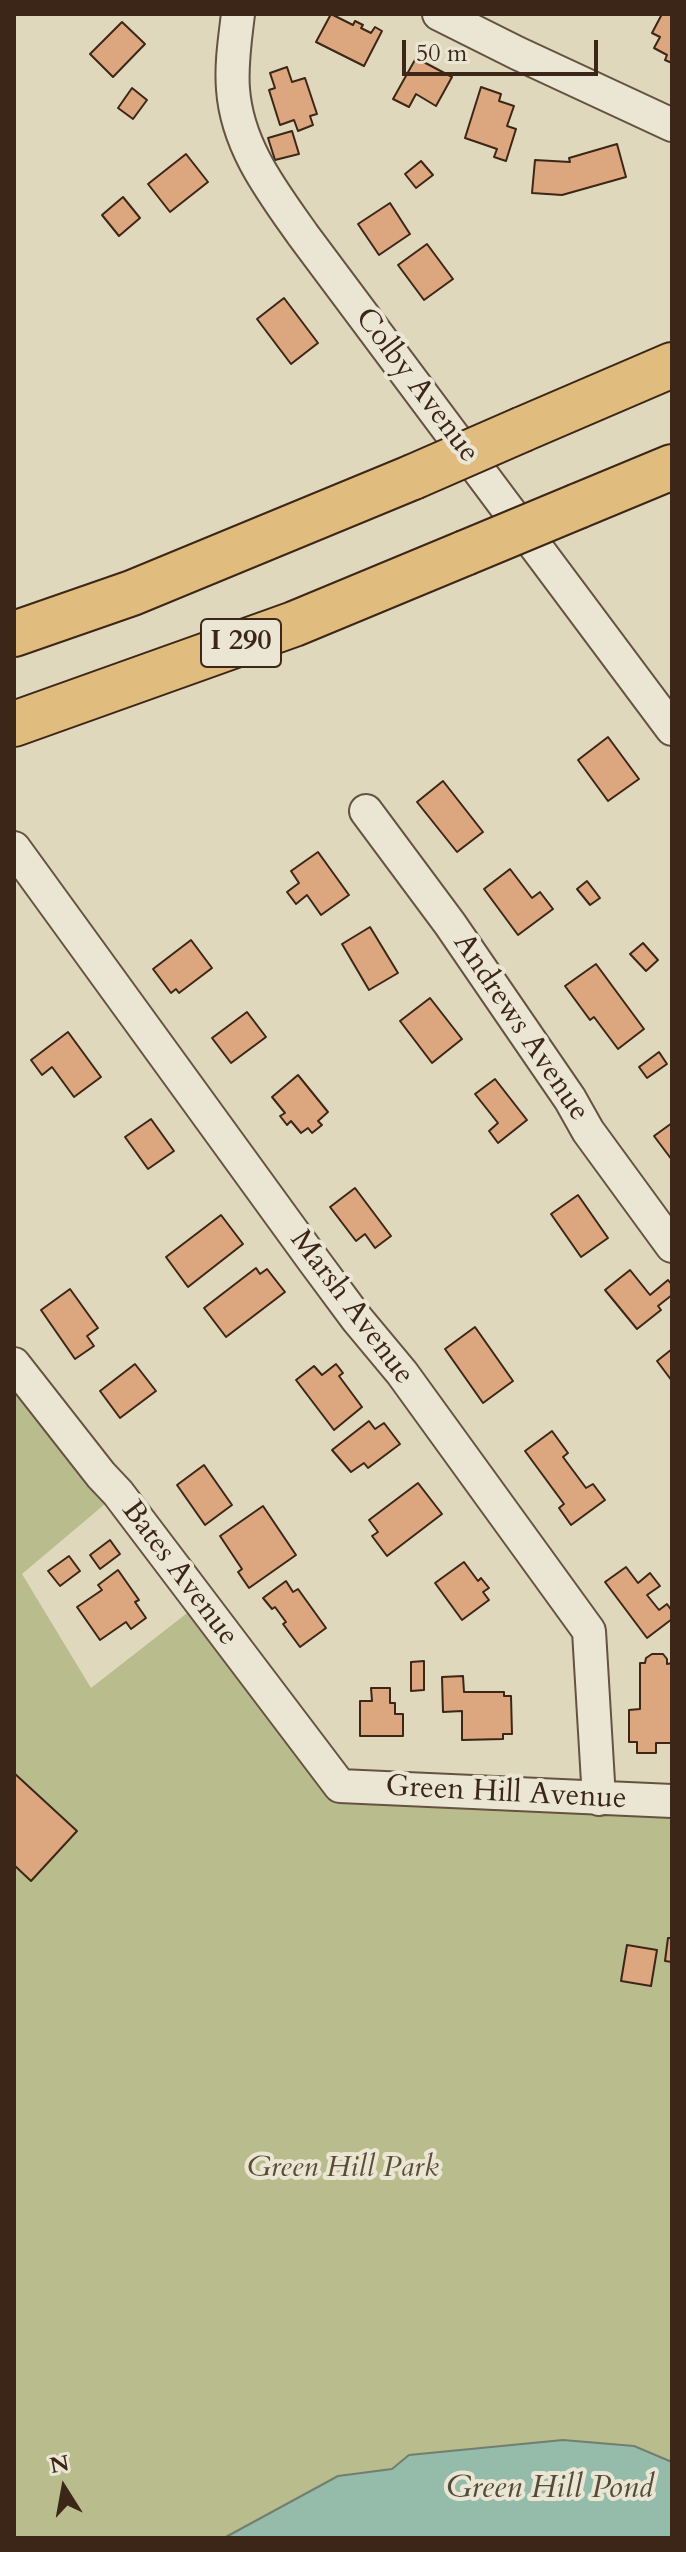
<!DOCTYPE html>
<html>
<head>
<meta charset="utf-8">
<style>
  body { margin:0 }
  #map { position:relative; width:686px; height:2552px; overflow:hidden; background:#e0d8bc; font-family:Cardo,serif }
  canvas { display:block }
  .frame { position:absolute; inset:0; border:16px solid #3c2617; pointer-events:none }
  .north { position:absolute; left:24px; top:2448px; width:80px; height:80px; -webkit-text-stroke:6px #ebe6d3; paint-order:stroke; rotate:349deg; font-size:22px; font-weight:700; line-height:32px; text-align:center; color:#3c2617 }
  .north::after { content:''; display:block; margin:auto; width:28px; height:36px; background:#3c2617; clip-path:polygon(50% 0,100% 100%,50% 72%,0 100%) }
  .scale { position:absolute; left:402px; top:40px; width:196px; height:36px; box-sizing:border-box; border:4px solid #3c2617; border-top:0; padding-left:10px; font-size:24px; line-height:28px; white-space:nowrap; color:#3c2617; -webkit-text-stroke:6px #ebe6d3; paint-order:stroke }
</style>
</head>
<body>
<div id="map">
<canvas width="686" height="2552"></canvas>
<div class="frame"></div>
<div class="north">N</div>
<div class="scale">50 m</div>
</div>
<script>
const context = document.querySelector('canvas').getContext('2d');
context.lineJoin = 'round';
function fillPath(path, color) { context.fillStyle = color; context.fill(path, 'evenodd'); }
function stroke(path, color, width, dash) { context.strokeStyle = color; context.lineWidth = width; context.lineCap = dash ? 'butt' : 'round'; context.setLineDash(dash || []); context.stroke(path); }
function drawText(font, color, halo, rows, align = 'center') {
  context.font = font + ' Cardo,serif'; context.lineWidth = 8; context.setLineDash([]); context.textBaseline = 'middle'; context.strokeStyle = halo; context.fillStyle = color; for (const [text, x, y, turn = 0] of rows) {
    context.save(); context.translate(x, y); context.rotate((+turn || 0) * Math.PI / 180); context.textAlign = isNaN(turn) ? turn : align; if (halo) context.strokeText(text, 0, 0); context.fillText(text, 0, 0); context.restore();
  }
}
fillPath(new Path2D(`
  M14,1364L118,1493L22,1574L91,1688L200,1603L340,1786L672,1800V2538H14Z`), '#b9bc8c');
const water = new Path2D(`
  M563,2440L634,2446L672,2462V2538H224L338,2476L392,2469L409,2455Z`);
fillPath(water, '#95bbab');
stroke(water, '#717f70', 2);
const building = new Path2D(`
  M331,14L353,25L355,21L363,25L361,28L371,33L375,27L382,31L364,66L316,42Z
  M662,14L672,15V63L665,60L667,55L654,48L660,37L652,33Z
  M122,22L145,44L113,77L90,54Z
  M416,58L452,77L436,106L416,94L409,107L393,99Z
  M287,67L292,82L305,78L317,114L310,116L313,125L298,131L294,120L280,125L269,90L275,88L270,73Z
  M481,87L501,94L499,101L514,106L507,126L516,129L506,161L494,157L497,149L465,138Z
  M132,88L147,100L133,119L118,108Z
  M292,131L299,154L275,160L268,138Z
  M617,144L626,177L562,195L532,193L535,160L570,162L569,158Z
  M186,154L208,182L170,212L148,184Z
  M421,161L433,175L416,188L405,174Z
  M123,197L140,218L119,236L102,215Z
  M390,203L410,234L379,255L358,224Z
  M427,244L453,279L424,300L398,265Z
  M284,298L318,343L291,364L257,319Z
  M608,737L639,779L608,801L578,760Z
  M443,781L483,832L457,852L417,802Z
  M318,852L349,895L321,915L307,895L296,904L287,892L299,883L291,871Z
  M510,869L532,898L540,892L553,909L518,935L484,889Z
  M587,881L600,898L590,905L577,889Z
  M370,927L398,973L369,990L342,944Z
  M191,940L212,968L179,993L176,989L171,993L153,969Z
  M643,943L658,960L646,971L630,954Z
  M596,964L644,1029L618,1049L594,1017L590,1020L565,986Z
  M430,998L462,1039L432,1063L400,1021Z
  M247,1012L266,1037L231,1063L212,1038Z
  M68,1032L101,1077L74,1097L52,1067L42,1075L31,1060Z
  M659,1052L667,1064L647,1078L639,1067Z
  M298,1075L328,1112L318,1121L322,1125L312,1133L308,1128L301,1133L291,1121L287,1125L280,1116L285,1113L272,1097Z
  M495,1079L527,1120L498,1143L489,1131L498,1123L475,1094Z
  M151,1119L174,1151L148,1169L125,1137Z
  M672,1123V1160L654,1136Z
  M355,1188L391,1236L375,1248L365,1234L356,1241L330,1207Z
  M578,1195L608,1238L581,1257L551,1214Z
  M221,1215L243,1244L188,1287L166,1257Z
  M256,1268L260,1274L267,1269L285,1292L226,1337L204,1308Z
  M630,1270L650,1295L668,1280L672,1285V1295L658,1306L661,1310L637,1329L605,1290Z
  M70,1289L98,1328L87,1336L94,1346L75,1359L41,1310Z
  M475,1327L513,1381L483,1403L445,1349Z
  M672,1349V1381L657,1361Z
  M135,1364L156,1391L120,1418L100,1391Z
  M336,1364L343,1373L339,1376L362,1407L334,1430L296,1380L314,1366L322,1375Z
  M369,1421L375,1429L384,1423L400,1444L368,1468L364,1463L351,1472L332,1450Z
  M552,1431L568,1453L563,1457L586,1488L593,1484L605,1500L571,1525L559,1508L564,1504L525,1451Z
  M204,1465L232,1505L205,1525L177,1485Z
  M418,1483L442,1514L387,1556L372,1536L378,1532L369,1520Z
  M263,1506L296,1555L249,1588L238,1572L242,1569L220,1536Z
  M110,1540L120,1554L100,1569L90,1555Z
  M69,1556L80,1571L60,1586L48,1571Z
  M464,1562L478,1581L481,1578L489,1588L483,1592L489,1600L462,1620L435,1583Z
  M626,1567L638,1583L650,1573L660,1586L647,1595L659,1610L667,1604L672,1611V1619L647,1638L605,1582Z
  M118,1570L139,1600L135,1602L146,1618L131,1629L126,1622L100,1640L77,1607L102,1590L98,1585Z
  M286,1581L293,1592L298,1589L326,1628L300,1647L283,1624L286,1622L275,1607L272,1609L263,1598Z
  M652,1654H663L667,1659V1664L672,1663L671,1743H656V1753H637V1742H629V1710L640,1709V1663H645L646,1658Z
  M424,1661V1690L411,1691V1662Z
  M463,1676L464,1692H504V1696H511L512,1734H503V1739L462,1740V1711L443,1712L442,1677Z
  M371,1688H390V1703H395V1714H403V1736H360V1701H372Z
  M14,1773L77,1831L31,1881L14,1865Z
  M668,1938H672V1962L665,1961Z
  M627,1945L657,1950L651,1986L621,1981Z`);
fillPath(building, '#dca67e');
stroke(building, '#3c2617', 2);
const minor = new Path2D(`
  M238,14C235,39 231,64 233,89C237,146 272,191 303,235L672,729
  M439,14L517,53L672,125
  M366,811L450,924L570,1099L588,1131L672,1246
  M14,848L314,1261L357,1319L402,1373L589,1631L599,1799
  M14,1364L101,1475L118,1493L340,1786L672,1801`);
const highway = new Path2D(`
  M523,429L672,365
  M578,506L672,467
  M14,634L132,593L413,477
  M14,724L294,624L465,553`);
stroke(minor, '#655240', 36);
stroke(highway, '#3c2617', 48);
stroke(minor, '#ebe6d3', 32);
stroke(highway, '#e0bc7e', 44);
const highwayBridge = new Path2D(`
  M413,477L523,429
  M465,553L578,506`);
stroke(highwayBridge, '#3c2617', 48, []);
stroke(highwayBridge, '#e0bc7e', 44);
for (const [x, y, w] of [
  [241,643,80]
]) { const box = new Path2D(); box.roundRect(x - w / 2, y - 24, w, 48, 6); context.fillStyle = '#ebe6d3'; context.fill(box); stroke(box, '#3c2617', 2); }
drawText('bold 28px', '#3c2617', null, [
  ["I 290",241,643]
]);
drawText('30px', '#3c2617', '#ebe6d3', [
  ["Colby Avenue",416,386,53],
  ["Andrews Avenue",520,1028,56],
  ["Marsh Avenue",351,1308,53],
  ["Bates Avenue",179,1574,53],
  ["Green Hill Avenue",506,1794,3]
]);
drawText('italic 30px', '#5b4c34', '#ebe6d3', [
  ["Green Hill Park",343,2169]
]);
drawText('italic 32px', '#524b3c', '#ebe6d3', [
  ["Green Hill Pond",550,2490]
]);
</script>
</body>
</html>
